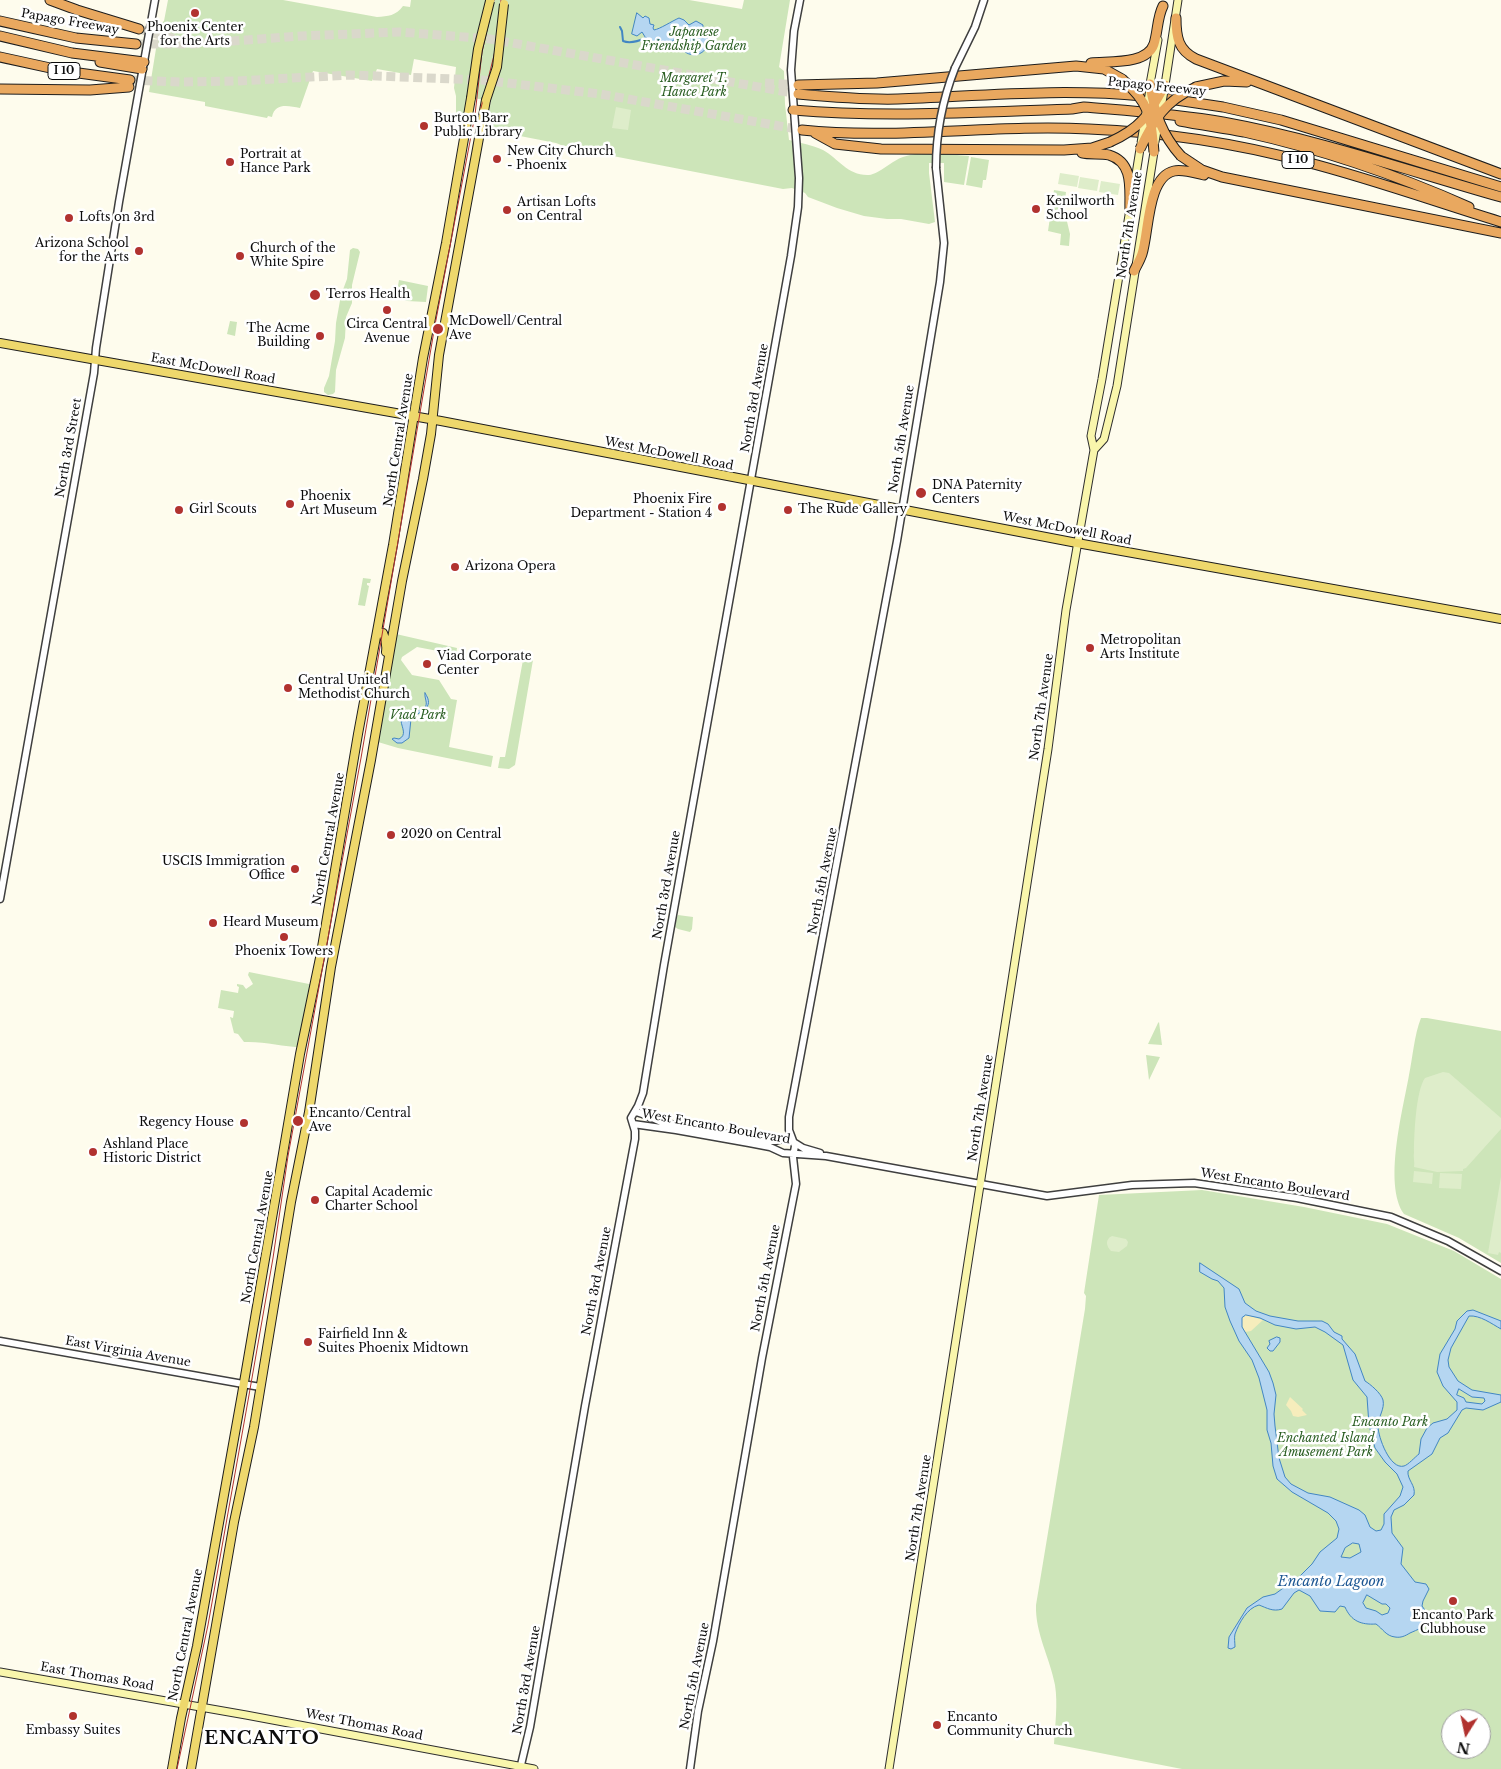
<!DOCTYPE html>
<html>
<head>
<meta charset="utf-8">
<style>
  body { margin:0 }
  #map { position:relative; width:1501px; height:1769px; overflow:hidden; background:#fefced; font-family:"Libre Baskerville",serif }
  canvas { display:block }
  .north { position:absolute; left:1441px; top:1709px; width:50px; height:50px; box-sizing:border-box; background:#fff; border:1px solid #9e9e9e; border-radius:50%; rotate:190deg; font-size:14px; font-weight:700; line-height:20px; text-align:center; color:#0c0c0c }
  .north::after { content:''; display:block; margin:auto; width:18px; height:22px; background:#b1322f; clip-path:polygon(50% 0,100% 100%,50% 72%,0 100%) }
</style>
</head>
<body>
<div id="map">
<canvas width="1501" height="1769"></canvas>
<div class="north">N</div>
</div>
<script>
const context = document.querySelector('canvas').getContext('2d');
context.lineJoin = 'round';
function fillPath(path, color) { context.fillStyle = color; context.fill(path, 'evenodd'); }
function stroke(path, color, width, dash) { context.strokeStyle = color; context.lineWidth = width; context.lineCap = dash ? 'butt' : 'round'; context.setLineDash(dash || []); context.stroke(path); }
function drawText(font, color, halo, rows, align = 'center') {
  context.font = font + ' "Libre Baskerville",serif'; context.lineWidth = 5; context.setLineDash([]); context.textBaseline = 'middle'; context.strokeStyle = halo; context.fillStyle = color; for (const [text, x, y, turn = 0] of rows) {
    context.save(); context.translate(x, y); context.rotate((+turn || 0) * Math.PI / 180); context.textAlign = isNaN(turn) ? turn : align; if (halo) context.strokeText(text, 0, 0); context.fillText(text, 0, 0); context.restore();
  }
}
fillPath(new Path2D(`
  M168,0H283L377,17C388,16 396,16 403,6L410,7L411,0H689L742,9L744,0H790L779,67L784,71L785,104L789,140C801,143 812,145 823,150C839,159 848,176 869,175C879,174 893,160 903,157C923,150 948,155 969,156L964,185L944,182V163H929V173L935,222L929,224L901,219H887L864,216L837,208L808,197L805,193L792,188L783,189L587,151L561,145L556,143L489,130L486,128L491,101L467,97L464,119L456,117V96L454,88L456,67L414,59L411,75L377,69L372,81L313,71L300,108C289,106 275,102 272,117L268,116L267,118L205,106V102L149,92L160,24L164,21Z
  M971,157L989,160L986,180H983L982,188L966,185Z
  M1054,190L1066,192L1064,209L1070,234L1069,246L1060,245L1061,234L1048,231Z
  M353,248L358,249L360,252L352,285V303L346,317L345,338L336,370L335,392L333,394L328,395L324,392V388L329,376L335,341L336,323L341,295L347,279L350,250Z
  M399,280L428,286L426,302L407,301L396,297Z
  M230,321L237,322L235,336L227,334Z
  M363,578L371,579L370,583H367V585L369,586L365,606L358,605Z
  M396,634L457,648L455,661L449,660L443,652L417,647L402,657L401,660L412,675L439,680L451,699L457,700L449,747L493,756L491,767L398,748L378,742Z
  M519,655L533,660L515,765L509,769L498,768L500,757H505L523,660Z
  M678,915L693,917L692,929L690,932L678,929L675,927L677,917Z
  M249,972L314,985L302,1047C282,1047 264,1041 244,1042L238,1034L234,1033L230,1017L233,1018L234,1011L218,1008L221,990L238,993L239,987L237,986V984L243,985L246,989L253,984L248,975Z
  M1421,1018H1427L1501,1031V1263L1459,1238L1404,1214C1383,1184 1403,1110 1409,1075C1413,1056 1414,1036 1421,1018Z
  M1159,1022L1162,1045L1148,1044L1158,1023Z
  M1146,1055L1160,1057L1149,1080Z
  M1202,1190L1304,1207L1387,1224L1454,1251L1501,1279V1769H1182L1054,1744C1055,1725 1058,1704 1055,1685C1050,1658 1035,1633 1036,1605L1085,1309L1086,1296L1084,1293L1099,1195ZM1451,1719H1481V1749H1451Z`), '#cde5b9');
fillPath(new Path2D(`
  M1247,1315L1263,1320L1251,1331L1245,1332L1242,1325V1318Z
  M1290,1397L1303,1409L1302,1410L1307,1415L1298,1417L1293,1416L1291,1411L1286,1405Z`), '#f6edbc');
fillPath(new Path2D(`
  M616,107L631,110L628,130L612,128Z
  M1060,173L1079,176L1077,187L1058,184Z
  M1080,177L1099,180L1097,191L1078,188Z
  M1101,181L1120,184L1118,195L1099,192Z
  M1443,1072L1449,1073L1501,1118V1129L1466,1168L1463,1169V1171L1437,1172L1414,1167C1415,1162 1413,1157 1414,1152C1414,1135 1416,1090 1425,1078Z
  M1414,1171L1433,1173L1432,1184L1413,1182Z
  M1440,1173L1462,1174L1461,1189L1439,1188Z
  M1501,1177V1253L1499,1252L1498,1255L1488,1253Z
  M1112,1236L1126,1239L1128,1242L1127,1246L1119,1252L1111,1251C1106,1246 1105,1239 1112,1236Z`), '#deedca');
const water = new Path2D(`
  M637,13L643,18L645,16L649,18L650,24L654,25L653,28L654,30C660,29 672,21 679,18L684,20L689,25L696,21L703,25L702,35L708,37C711,53 692,61 682,49L685,38L684,36L679,38L676,37V38L669,44L663,43L659,39L658,42L652,44L647,40L642,32L637,36L632,34Z
  M425,693C436,709 419,711 411,719L409,738L402,743H397L392,739L394,738L399,739C407,735 402,728 401,721C405,710 414,712 424,709C429,703 424,699 425,693Z
  M1200,1263L1239,1289L1245,1303L1256,1311L1270,1316L1298,1321H1322L1328,1324L1334,1332L1342,1336V1339L1355,1354L1365,1381C1370,1384 1381,1393 1383,1400C1385,1409 1378,1417 1378,1426C1378,1437 1390,1470 1404,1466C1408,1465 1415,1457 1419,1454L1421,1439L1427,1428L1433,1423L1447,1419L1457,1410V1402L1443,1386L1437,1372L1440,1354L1455,1329L1457,1321L1467,1311L1473,1310L1501,1321V1329C1492,1324 1480,1315 1469,1316L1451,1348L1448,1360L1449,1367L1458,1381L1472,1390L1501,1395V1402L1483,1410L1466,1408L1462,1410L1448,1433L1440,1438L1432,1454L1408,1471C1407,1480 1416,1485 1414,1495L1404,1505L1394,1510L1391,1517L1392,1533L1403,1548L1401,1564L1415,1582L1426,1584L1429,1589L1423,1601L1422,1606C1435,1623 1426,1626 1410,1633C1405,1636 1401,1638 1395,1637C1386,1636 1383,1629 1376,1624C1361,1625 1351,1621 1345,1607L1340,1606L1335,1612L1320,1611L1310,1596L1299,1590L1294,1593L1282,1609C1273,1612 1267,1608 1259,1605C1247,1608 1239,1623 1235,1634C1234,1638 1235,1643 1235,1647L1231,1649L1228,1648L1229,1637L1247,1608L1263,1597L1275,1594L1300,1576L1312,1564L1320,1552L1337,1538L1339,1529L1336,1521L1328,1513L1292,1492L1277,1479L1273,1466L1271,1443L1267,1430V1410L1259,1378L1252,1360L1239,1341L1230,1321L1225,1307L1224,1288L1218,1281L1212,1279L1200,1272ZM1246,1315L1260,1318L1275,1325L1296,1329L1315,1327L1325,1332L1343,1345L1353,1380L1367,1397L1369,1425L1375,1448L1385,1462L1397,1474L1403,1487L1400,1496L1384,1514V1524L1381,1530L1376,1531L1370,1527L1365,1515L1359,1510L1330,1497L1308,1493L1291,1484L1285,1477L1279,1458L1275,1426L1274,1414L1276,1395L1273,1383L1269,1372L1242,1327V1318ZM1459,1389L1472,1397L1484,1398L1485,1401L1482,1404L1466,1402L1464,1398L1457,1395ZM1353,1543L1359,1544L1361,1552L1350,1558L1341,1557L1345,1548ZM1367,1595L1382,1604H1386L1390,1608L1388,1613L1382,1615L1376,1611L1366,1608L1363,1603Z
  M1277,1337L1280,1338V1342L1273,1351H1270L1267,1348L1270,1344L1269,1341Z`);
fillPath(water, '#b5d6f1');
stroke(water, '#4286c3', 1);
stroke(new Path2D(`
  M620,27L622,31L623,41C630,44 639,41 646,38`), '#4286c3', 2);
stroke(new Path2D(`
  M139,29L182,41
  M136,44H194L301,36L400,32L490,39L798,94
  M130,80L180,82L236,81L350,75L482,80L600,94L802,130
  M765,83L798,85`), '#dad8cb', 9, [9, 4.5]);
const tertiary = new Path2D(`
  M955,68L975,27L984,0
  M0,899L94,373L96,348L119,202L155,0
  M635,1112C644,1113 654,1120 664,1123L765,1141H775L787,1138L803,1148L820,1153
  M633,1124L676,1130L749,1143L770,1147L783,1153L826,1156L1047,1196L1132,1185L1194,1183L1297,1198L1391,1217L1448,1241L1501,1271
  M0,1341L260,1387
  M520,1769L530,1727L585,1406L635,1139V1131L631,1118L638,1106L643,1093L664,965L791,256L798,207L799,178L791,70L794,31L800,0
  M690,1769L698,1711L713,1641L762,1358L796,1184L793,1157L795,1146L789,1130V1117L897,541L940,282L944,243L936,168`);
const secondary = new Path2D(`
  M1150,84L1158,40
  M1165,85L1178,0
  M1133,193L1140,149
  M1094,450L1104,439L1117,386L1154,152
  M0,1672L246,1715L534,1769
  M889,1769L1048,749L1066,610L1094,450L1091,436L1102,379L1130,209`);
const primary = new Path2D(`
  M0,343L441,421L1077,543L1501,619
  M378,632L383,633C386,640 387,645 386,652
  M172,1769L181,1718L197,1646L242,1394L300,1054L321,953L358,734L393,545L423,358L446,243L471,98
  M191,1769L234,1522L254,1427L291,1202L309,1112L331,967L371,760L402,581L423,479L431,434L439,355L486,100`);
const motorway = new Path2D(`
  M50,0L77,10L139,29
  M1176,18C1176,37 1178,50 1196,59L1501,174
  M0,21L76,38L136,44
  M0,36L72,53L144,62
  M0,57L64,71L130,80
  M100,62L142,69
  M1091,63C1109,61 1147,65 1154,44C1158,31 1157,18 1163,6
  M798,85L877,83L1076,66L1104,69L1122,79
  M1196,87L1224,81L1247,82
  M0,89L90,90L129,87
  M798,94C831,97 864,100 898,99C980,96 1060,88 1143,96
  M1156,97L1223,107L1281,120L1501,187
  M793,110C886,118 979,112 1072,109L1084,107C1131,111 1177,114 1223,122C1317,139 1409,171 1501,197
  M1180,121C1201,125 1223,128 1244,132C1321,149 1397,175 1469,207
  M802,130C897,140 993,124 1089,129C1162,132 1235,143 1306,162C1372,179 1436,202 1501,222
  M815,133L835,144L881,149L1064,150L1092,148L1110,142
  M1082,153C1090,155 1100,153 1109,155C1135,163 1129,191 1130,212
  M1181,156L1202,170L1222,177L1501,233
  M1134,271C1137,265 1140,260 1142,254C1149,232 1147,177 1174,171C1183,169 1195,173 1204,175`);
stroke(tertiary, '#3f3f3f', 9);
stroke(secondary, '#2e2e2e', 9);
stroke(primary, '#1d1d1d', 10);
stroke(motorway, '#1d1d1d', 11);
stroke(tertiary, '#fff', 6);
stroke(secondary, '#f9f6ac', 7);
stroke(primary, '#eed86c', 8);
stroke(motorway, '#e9a85f', 9);
stroke(new Path2D(`
  M481,108L496,47L501,0
  M177,1769L208,1625L249,1395L273,1258L288,1156L361,758L435,325L475,115L482,52L494,0`), '#b1322f', 1);
const tertiaryBridge = new Path2D(`
  M936,168C936,133 942,101 955,68`);
const secondaryBridge = new Path2D(`
  M1155,142L1164,91
  M1141,143L1150,89`);
const primaryBridge = new Path2D(`
  M471,98L478,49L490,1
  M486,100L497,67L504,4`);
const motorwayBridge = new Path2D(`
  M1122,79C1150,103 1151,117 1154,152
  M1150,84C1154,112 1162,135 1181,156
  M1110,142C1141,128 1149,115 1165,85
  M1140,149C1154,119 1165,101 1196,87`);
stroke(tertiaryBridge, '#3f3f3f', 9, []);
stroke(secondaryBridge, '#2e2e2e', 9, []);
stroke(primaryBridge, '#1d1d1d', 10, []);
stroke(motorwayBridge, '#1d1d1d', 11, []);
stroke(tertiaryBridge, '#fff', 6);
stroke(secondaryBridge, '#f9f6ac', 7);
stroke(primaryBridge, '#eed86c', 8);
stroke(motorwayBridge, '#e9a85f', 9);
for (const [x, y, r, color] of [
  [195,13,5,"#b1322f"],
  [424,126,5,"#b1322f"],
  [497,159,5,"#b1322f"],
  [230,162,5,"#b1322f"],
  [1036,209,5,"#b1322f"],
  [507,210,5,"#b1322f"],
  [69,218,5,"#b1322f"],
  [139,251,5,"#b1322f"],
  [240,256,5,"#b1322f"],
  [315,295,6,"#b1322f"],
  [387,310,5,"#b1322f"],
  [438,329,6,"#b1322f"],
  [320,336,5,"#b1322f"],
  [921,493,6,"#b1322f"],
  [290,504,5,"#b1322f"],
  [722,507,5,"#b1322f"],
  [179,510,5,"#b1322f"],
  [788,510,5,"#b1322f"],
  [455,567,5,"#b1322f"],
  [1090,648,5,"#b1322f"],
  [427,664,5,"#b1322f"],
  [288,688,5,"#b1322f"],
  [391,835,5,"#b1322f"],
  [295,869,5,"#b1322f"],
  [213,923,5,"#b1322f"],
  [284,937,5,"#b1322f"],
  [298,1121,6,"#b1322f"],
  [244,1123,5,"#b1322f"],
  [93,1152,5,"#b1322f"],
  [315,1200,5,"#b1322f"],
  [308,1342,5,"#b1322f"],
  [1453,1601,5,"#b1322f"],
  [73,1716,5,"#b1322f"],
  [937,1725,5,"#b1322f"]
]) { const dot = new Path2D(); dot.arc(x, y, r, 0, 2 * Math.PI); context.fillStyle = color; context.fill(dot); stroke(dot, '#fff', 2); }
for (const [x, y, w] of [
  [64,71,32],
  [1298,160,32]
]) { const box = new Path2D(); box.roundRect(x - w / 2, y - 8.5, w, 17, 4); context.fillStyle = '#fff'; context.fill(box); stroke(box, '#0c0c0c', 1); }
drawText('bold 11px', '#0c0c0c', null, [
  ["I 10",64,71],
  ["I 10",1298,160]
]);
drawText('12px', '#0c0c0c', '#fff', [
  ["Papago Freeway",70,22,10],
  ["Papago Freeway",1157,87,6],
  ["North 7th Avenue",1130,225,-81],
  ["East McDowell Road",213,369,10],
  ["North 3rd Avenue",755,398,-80],
  ["North 5th Avenue",902,439,-81],
  ["North Central Avenue",399,440,-81],
  ["North 3rd Street",69,448,-80],
  ["West McDowell Road",669,454,11],
  ["West McDowell Road",1067,529,11],
  ["North 7th Avenue",1042,707,-82],
  ["North Central Avenue",329,839,-80],
  ["North 5th Avenue",823,881,-79],
  ["North 3rd Avenue",667,885,-80],
  ["North 7th Avenue",981,1108,-81],
  ["West Encanto Boulevard",716,1127,10],
  ["West Encanto Boulevard",1275,1185,9],
  ["North Central Avenue",258,1237,-80],
  ["North 5th Avenue",766,1278,-79],
  ["North 3rd Avenue",597,1281,-79],
  ["East Virginia Avenue",128,1352,10],
  ["North 7th Avenue",919,1508,-81],
  ["North Central Avenue",186,1635,-79],
  ["North 5th Avenue",695,1676,-79],
  ["East Thomas Road",97,1677,10],
  ["North 3rd Avenue",527,1680,-80],
  ["West Thomas Road",364,1725,11]
]);
drawText('12px', '#0c0c0c', '#fff', [
  ["Phoenix Center",195,28,"center"],
  ["for the Arts",195,42,"center"],
  ["Burton Barr",434,119],
  ["Public Library",434,133],
  ["New City Church",507,152],
  ["- Phoenix",507,166],
  ["Portrait at",240,155],
  ["Hance Park",240,169],
  ["Kenilworth",1046,202],
  ["School",1046,216],
  ["Artisan Lofts",517,203],
  ["on Central",517,217],
  ["Lofts on 3rd",79,218],
  ["Arizona School",129,244,"right"],
  ["for the Arts",129,258,"right"],
  ["Church of the",250,249],
  ["White Spire",250,263],
  ["Terros Health",326,295],
  ["McDowell/Central",449,322],
  ["Ave",449,336],
  ["Circa Central",387,325,"center"],
  ["Avenue",387,339,"center"],
  ["The Acme",310,329,"right"],
  ["Building",310,343,"right"],
  ["DNA Paternity",932,486],
  ["Centers",932,500],
  ["Phoenix",300,497],
  ["Art Museum",300,511],
  ["Phoenix Fire",712,500,"right"],
  ["Department - Station 4",712,514,"right"],
  ["Girl Scouts",189,510],
  ["The Rude Gallery",798,510],
  ["Arizona Opera",465,567],
  ["Metropolitan",1100,641],
  ["Arts Institute",1100,655],
  ["Viad Corporate",437,657],
  ["Center",437,671],
  ["Central United",298,681],
  ["Methodist Church",298,695],
  ["2020 on Central",401,835],
  ["USCIS Immigration",285,862,"right"],
  ["Office",285,876,"right"],
  ["Heard Museum",223,923],
  ["Phoenix Towers",284,952,"center"],
  ["Encanto/Central",309,1114],
  ["Ave",309,1128],
  ["Regency House",234,1123,"right"],
  ["Ashland Place",103,1145],
  ["Historic District",103,1159],
  ["Capital Academic",325,1193],
  ["Charter School",325,1207],
  ["Fairfield Inn &",318,1335],
  ["Suites Phoenix Midtown",318,1349],
  ["Encanto Park",1453,1616,"center"],
  ["Clubhouse",1453,1630,"center"],
  ["Encanto",947,1718],
  ["Community Church",947,1732],
  ["Embassy Suites",73,1731,"center"]
], 'left');
drawText('italic 12px', '#2a5e22', '#fff', [
  ["Japanese",694,33],
  ["Friendship Garden",694,47],
  ["Margaret T.",694,79],
  ["Hance Park",694,93],
  ["Viad Park",418,716],
  ["Encanto Park",1390,1423],
  ["Enchanted Island",1326,1439],
  ["Amusement Park",1326,1453]
]);
drawText('italic 14px', '#1f5894', '#fff', [
  ["Encanto Lagoon",1331,1582]
]);
context.letterSpacing = '1px';
drawText('bold 18px', '#0c0c0c', '#fff', [
  ["ENCANTO",262,1739]
]);
context.letterSpacing = '0px';
</script>
</body>
</html>
